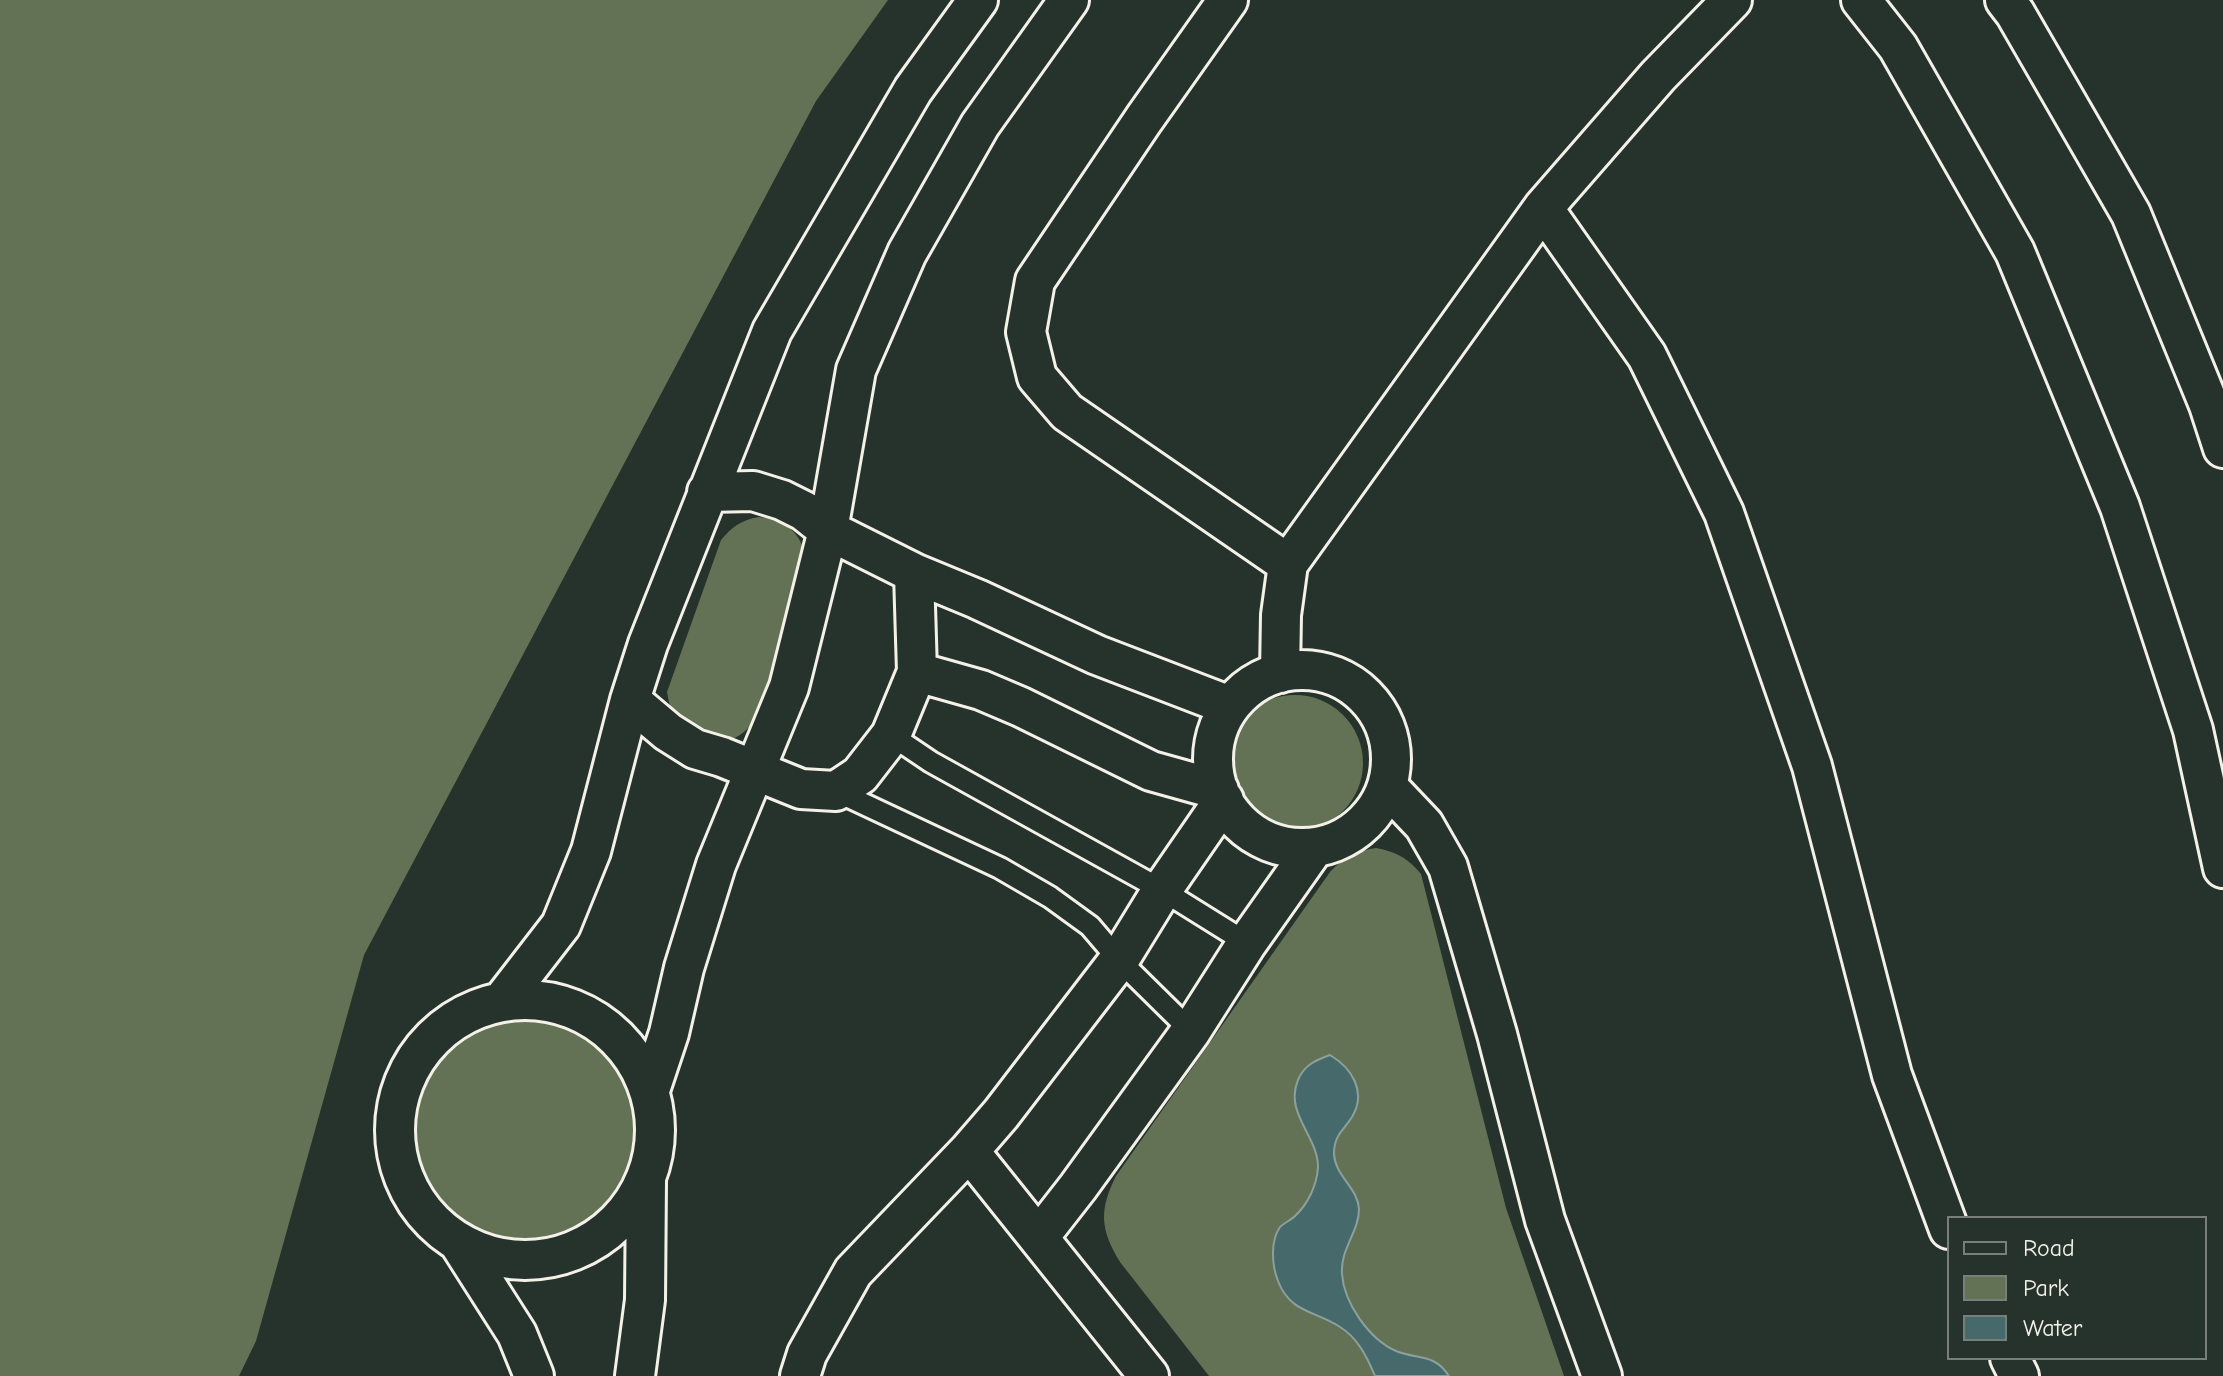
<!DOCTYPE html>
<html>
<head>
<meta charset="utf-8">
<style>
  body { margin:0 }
  #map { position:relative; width:2223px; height:1376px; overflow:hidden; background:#26332d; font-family:"Comic Neue",sans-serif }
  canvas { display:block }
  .legend { position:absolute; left:1947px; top:1216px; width:260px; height:144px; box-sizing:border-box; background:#26332d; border:2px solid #787f78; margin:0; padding:10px 14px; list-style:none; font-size:24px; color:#f4f1e8 }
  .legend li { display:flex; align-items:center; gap:16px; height:40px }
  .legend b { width:40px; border:2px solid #787f78 }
</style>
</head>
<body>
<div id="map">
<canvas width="2223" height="1376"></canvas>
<ul class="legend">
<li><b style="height:10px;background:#26332d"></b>Road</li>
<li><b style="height:22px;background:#637254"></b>Park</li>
<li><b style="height:22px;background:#466a6b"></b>Water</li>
</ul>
</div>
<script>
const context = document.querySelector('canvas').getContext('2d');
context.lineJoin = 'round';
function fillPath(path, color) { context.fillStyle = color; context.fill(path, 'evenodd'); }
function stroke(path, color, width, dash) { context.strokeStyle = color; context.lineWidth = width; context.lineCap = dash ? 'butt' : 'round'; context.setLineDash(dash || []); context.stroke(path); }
fillPath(new Path2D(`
  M0,0H888L816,101L364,955L256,1341L239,1376H0Z
  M759,517C789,521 803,534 807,565L761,713C752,725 738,743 720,740C714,738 708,734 702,732C676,722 672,721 667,692L721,540C732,527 741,520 759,517Z
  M1227 763a68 68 0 1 1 136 0a68 68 0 1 1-136 0Z
  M1376,848C1396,852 1408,858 1421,874L1506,1208L1564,1376H1209L1120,1262C1100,1229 1099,1210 1116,1176L1330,872C1344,857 1356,851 1376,848Z
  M413 1131a112 112 0 1 1 224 0a112 112 0 1 1-224 0Z`), '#637254');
const water = new Path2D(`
  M1330,1055C1352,1068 1367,1092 1352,1117C1343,1131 1334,1135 1334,1154C1335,1176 1358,1188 1359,1209C1359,1232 1340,1249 1342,1274C1344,1303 1369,1339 1396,1351C1418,1360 1434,1353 1449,1376H1375C1367,1357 1358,1338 1340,1327C1316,1311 1290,1313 1278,1281C1272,1266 1270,1241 1280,1227C1284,1223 1291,1220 1295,1216C1308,1204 1317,1185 1318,1167C1318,1136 1284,1113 1298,1080C1304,1065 1316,1060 1330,1055Z`);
fillPath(water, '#466a6b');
stroke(water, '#8ca09d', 2);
const lane = new Path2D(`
  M891,735L931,762L1162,890L1247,943
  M836,791L1000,868L1050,897L1090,926L1119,960L1191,1031`);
const street = new Path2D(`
  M1228,0L1144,119L1035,281L1026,332L1037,377L1067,412L1288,564
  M1861,0L1898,47L2015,252L2120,507L2193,730L2223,868
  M2005,0L2015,13L2131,214L2209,405L2223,448
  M1543,208L1647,356L1724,513L1812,766L1892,1075L1949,1229
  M914,573L977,599L1097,655L1230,706
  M1213 759a89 89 0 1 1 178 0a89 89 0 1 1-178 0Z
  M917,672L981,690L1021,707L1151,771L1219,790
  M1280,673L1281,615L1288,564L1543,208L1658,76L1732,0
  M630,700L668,732L695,749L722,757L801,789L836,791L860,775L891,735L917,672L914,573L828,530L804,511L782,500L753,491L707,492
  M1387,786L1424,825L1448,867L1497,1034L1545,1220L1602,1376
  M503,1000L561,925L591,851L630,700L648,644L772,331L913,90L978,0
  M395 1130a130 130 0 1 1 260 0a130 130 0 1 1-260 0Z
  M650,1090L669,1033L684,968L716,865L789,687L828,530L856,370L907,253L980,125L1069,0
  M969,1151L1149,1376
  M1039,1237L1078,1187L1191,1031L1247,943L1314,848
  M459,1243L517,1334L534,1376
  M2010,1358L2019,1376
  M635,1376L645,1300L646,1181
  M800,1376L807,1354L853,1272L969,1151L1001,1114L1119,960L1162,890L1224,800`);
stroke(lane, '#f4f1e8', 26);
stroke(street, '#f4f1e8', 44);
stroke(lane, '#26332d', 20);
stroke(street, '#26332d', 38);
</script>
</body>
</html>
